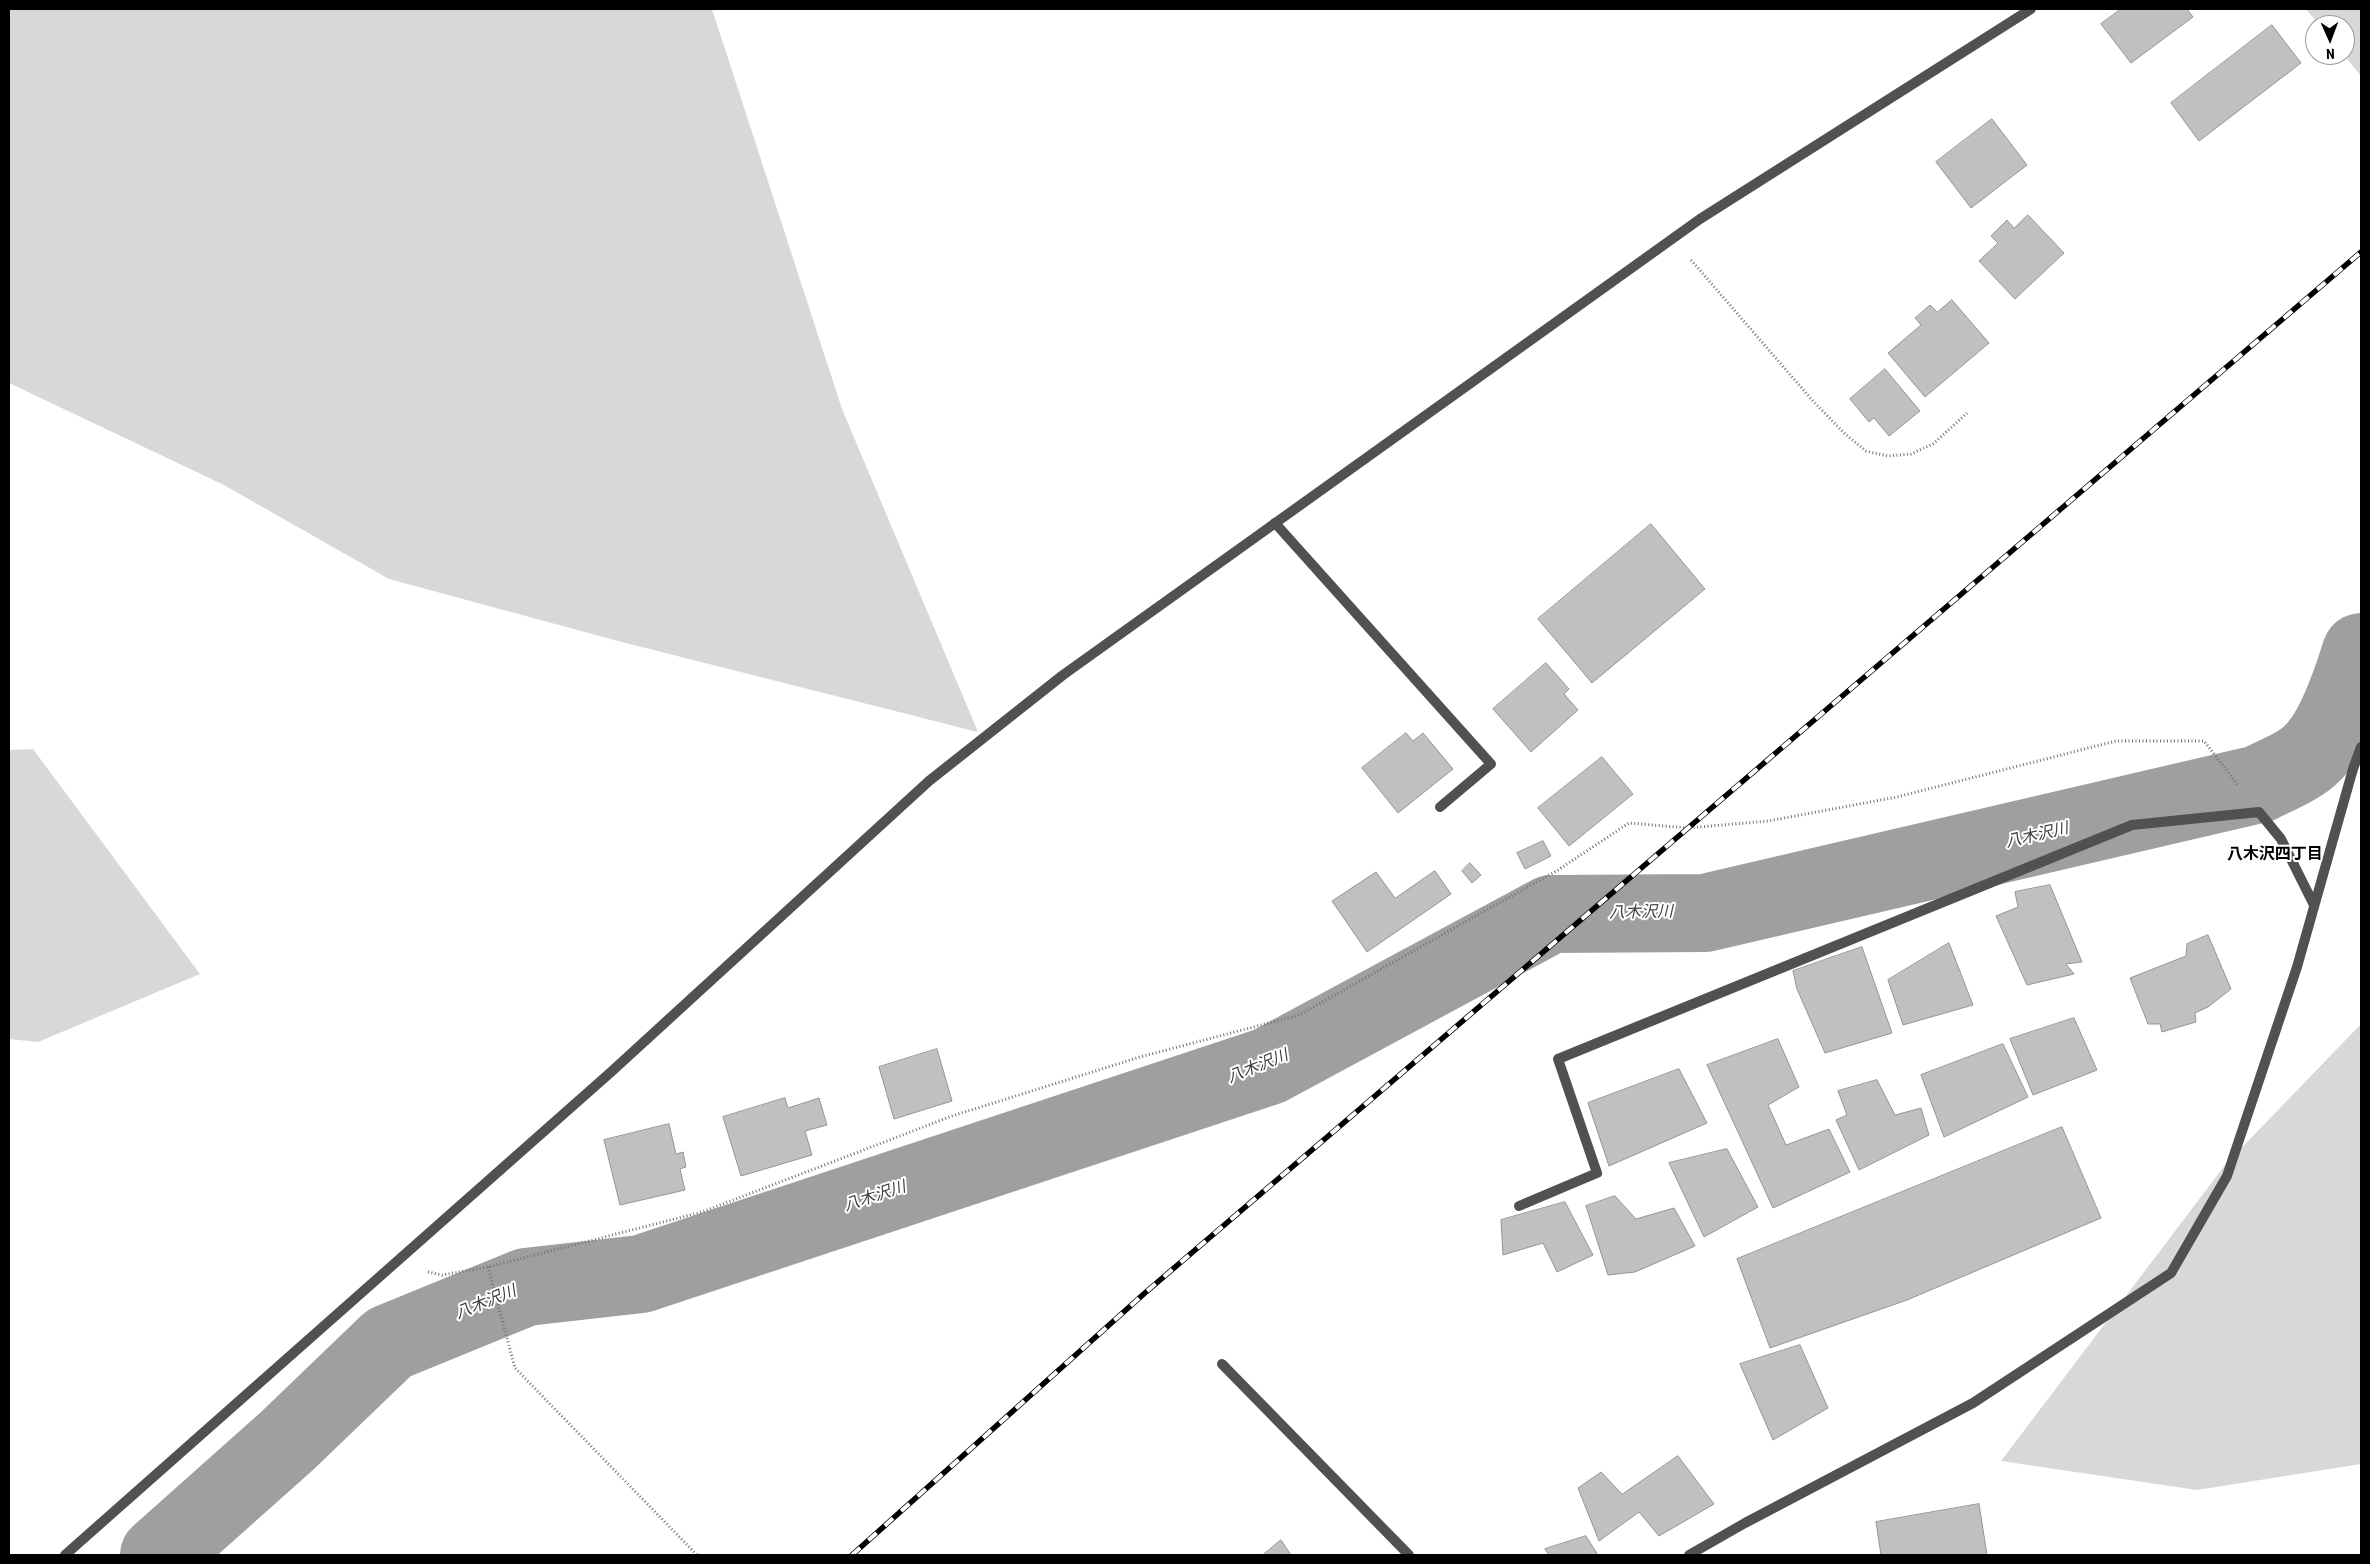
<!DOCTYPE html>
<html>
<head>
<meta charset="utf-8">
<style>
  body { margin:0 }
  #map { position:relative; width:2370px; height:1564px; overflow:hidden; background:#fff; font-family:"Roboto Condensed",sans-serif }
  canvas { display:block }
  .frame { position:absolute; inset:0; border:10px solid #000; pointer-events:none }
  .north { position:absolute; left:2305px; top:15px; width:50px; height:50px; box-sizing:border-box; background:#fff; border:1px solid #999; border-radius:50%; rotate:178deg; font-size:14px; font-weight:700; line-height:20px; text-align:center; color:#000 }
  .north::after { content:''; display:block; margin:auto; width:18px; height:22px; background:#000; clip-path:polygon(50% 0,100% 100%,50% 72%,0 100%) }
</style>
</head>
<body>
<div id="map">
<canvas width="2370" height="1564"></canvas>
<div class="frame"></div>
<div class="north">N</div>
</div>
<script>
const context = document.querySelector('canvas').getContext('2d');
context.lineJoin = 'round';
function fillPath(path, color) { context.fillStyle = color; context.fill(path, 'evenodd'); }
function stroke(path, color, width, dash) { context.strokeStyle = color; context.lineWidth = width; context.lineCap = dash ? 'butt' : 'round'; context.setLineDash(dash || []); context.stroke(path); }
function drawText(font, color, halo, rows, align = 'center') {
  context.font = font + ' "Roboto Condensed","Noto Sans JP",sans-serif'; context.lineWidth = 4; context.setLineDash([]); context.textBaseline = 'middle'; context.strokeStyle = halo; context.fillStyle = color; for (const [text, x, y, turn = 0] of rows) {
    context.save(); context.translate(x, y); context.rotate((+turn || 0) * Math.PI / 180); context.textAlign = isNaN(turn) ? turn : align; if (halo) context.strokeText(text, 0, 0); context.fillText(text, 0, 0); context.restore();
  }
}
fillPath(new Path2D(`
  M9,9H712L842,409L978,732L618,641L389,579L224,485L9,383Z
  M2306,9H2361V76L2344,55L2345,25H2319Z
  M33,749L200,974L38,1042L9,1039V750Z
  M2361,1024V1464L2197,1490L2001,1461L2225,1165Z`), '#d8d8d8');
stroke(new Path2D(`
  M159,1555L287,1441L389,1343L526,1287L641,1274L1269,1066L1551,914L1705,913L2259,784C2274,776 2294,769 2307,758C2334,737 2351,684 2361,652`), '#9f9f9f', 78);
const building = new Path2D(`
  M2121,9H2187L2193,17L2131,63L2101,24Z
  M2272,25L2301,63L2199,141L2171,103Z
  M1992,119L2027,165L1971,208L1936,162Z
  M2028,215L2064,253L2015,299L1979,261L1998,243L1991,236L2007,220L2014,228Z
  M1952,300L1989,343L1925,397L1888,353L1921,325L1915,318L1930,305L1937,312Z
  M1885,369L1920,411L1889,436L1874,418L1869,422L1850,399Z
  M1651,524L1705,589L1592,683L1538,619Z
  M1546,663L1569,689L1564,694L1578,710L1531,752L1493,709Z
  M1406,733L1413,741L1423,733L1453,769L1398,813L1362,768Z
  M1602,757L1633,794L1569,846L1538,808Z
  M1543,841L1551,856L1525,869L1517,853Z
  M1470,863L1481,875L1472,883L1462,871Z
  M1435,871L1451,894L1367,952L1332,901L1376,872L1395,898Z
  M2050,885L2082,962L2066,964L2074,974L2027,985L1996,916L2018,907L2015,892Z
  M2208,935L2231,989L2208,1007L2195,1013L2196,1022L2162,1032L2160,1024H2148L2130,978L2186,956L2187,944Z
  M1949,943L1973,1005L1903,1025L1888,980Z
  M1862,947L1892,1033L1825,1053L1797,989L1793,971Z
  M2074,1018L2097,1070L2033,1095L2010,1039Z
  M1778,1039L1799,1087L1768,1105L1786,1145L1829,1129L1850,1172L1773,1208L1707,1065Z
  M2003,1044L2028,1097L1944,1137L1921,1075Z
  M937,1049L952,1101L894,1119L879,1067Z
  M1679,1069L1707,1123L1609,1166L1588,1103Z
  M1877,1080L1895,1115L1921,1108L1929,1135L1859,1170L1836,1120L1847,1115L1838,1091Z
  M785,1098L788,1108L819,1098L827,1125L805,1131L812,1155L741,1176L723,1117Z
  M669,1124L676,1154L683,1152L686,1167L680,1169L685,1190L620,1205L604,1140Z
  M2062,1127L2101,1218L1907,1300L1770,1348L1737,1259Z
  M1727,1149L1758,1207L1704,1237L1669,1163Z
  M1615,1196L1636,1219L1674,1208L1695,1246L1635,1272L1608,1275L1586,1206Z
  M1565,1202L1593,1255L1557,1272L1543,1243L1503,1255L1501,1220Z
  M1800,1345L1828,1408L1773,1440L1740,1364Z
  M1678,1456L1714,1504L1659,1536L1639,1512L1599,1541L1578,1488L1601,1472L1622,1494Z
  M1979,1504L1987,1555H1881L1876,1522Z
  M1586,1536L1598,1555H1549L1545,1549Z
  M1281,1540L1291,1555H1263Z`);
fillPath(building, '#c0c0c0');
stroke(building, '#959595', 1);
stroke(new Path2D(`
  M1691,260L1812,400L1845,434L1866,451L1888,456L1911,454L1933,444L1967,413
  M488,1267L515,1368L697,1555
  M428,1272L442,1275L488,1267L702,1212L952,1116L1140,1057L1299,1015L1558,870L1629,823L1688,828L1768,821L1897,797L2116,741H2204L2238,785`), '#737373', 3, [1, 2.5]);
stroke(new Path2D(`
  M1519,1206L1597,1173L1558,1059L2132,825L2259,812L2281,839L2314,905`), '#515151', 10);
stroke(new Path2D(`
  M1275,523L1491,764L1440,807
  M1222,1364L1409,1555
  M1689,1555L1745,1523L1973,1403L2171,1273L2227,1176L2297,967L2353,769L2361,747`), '#515151', 10);
stroke(new Path2D(`
  M65,1555L611,1072L929,781L1063,675L1700,219L2031,9`), '#515151', 10);
const rail = new Path2D(`
  M852,1555L1146,1292L2361,252`);
stroke(rail, '#000', 5.5);
stroke(rail, '#fff', 4, [11]);
drawText('italic 16px', '#404040', '#fff', [
  ["八木沢川",2037,836,-13],
  ["八木沢川",1641,913,-1],
  ["八木沢川",1258,1067,-22],
  ["八木沢川",875,1197,-18],
  ["八木沢川",486,1303,-22]
]);
drawText('bold 16px', '#000', '#fff', [
  ["八木沢四丁目",2275,855]
]);
</script>
</body>
</html>
